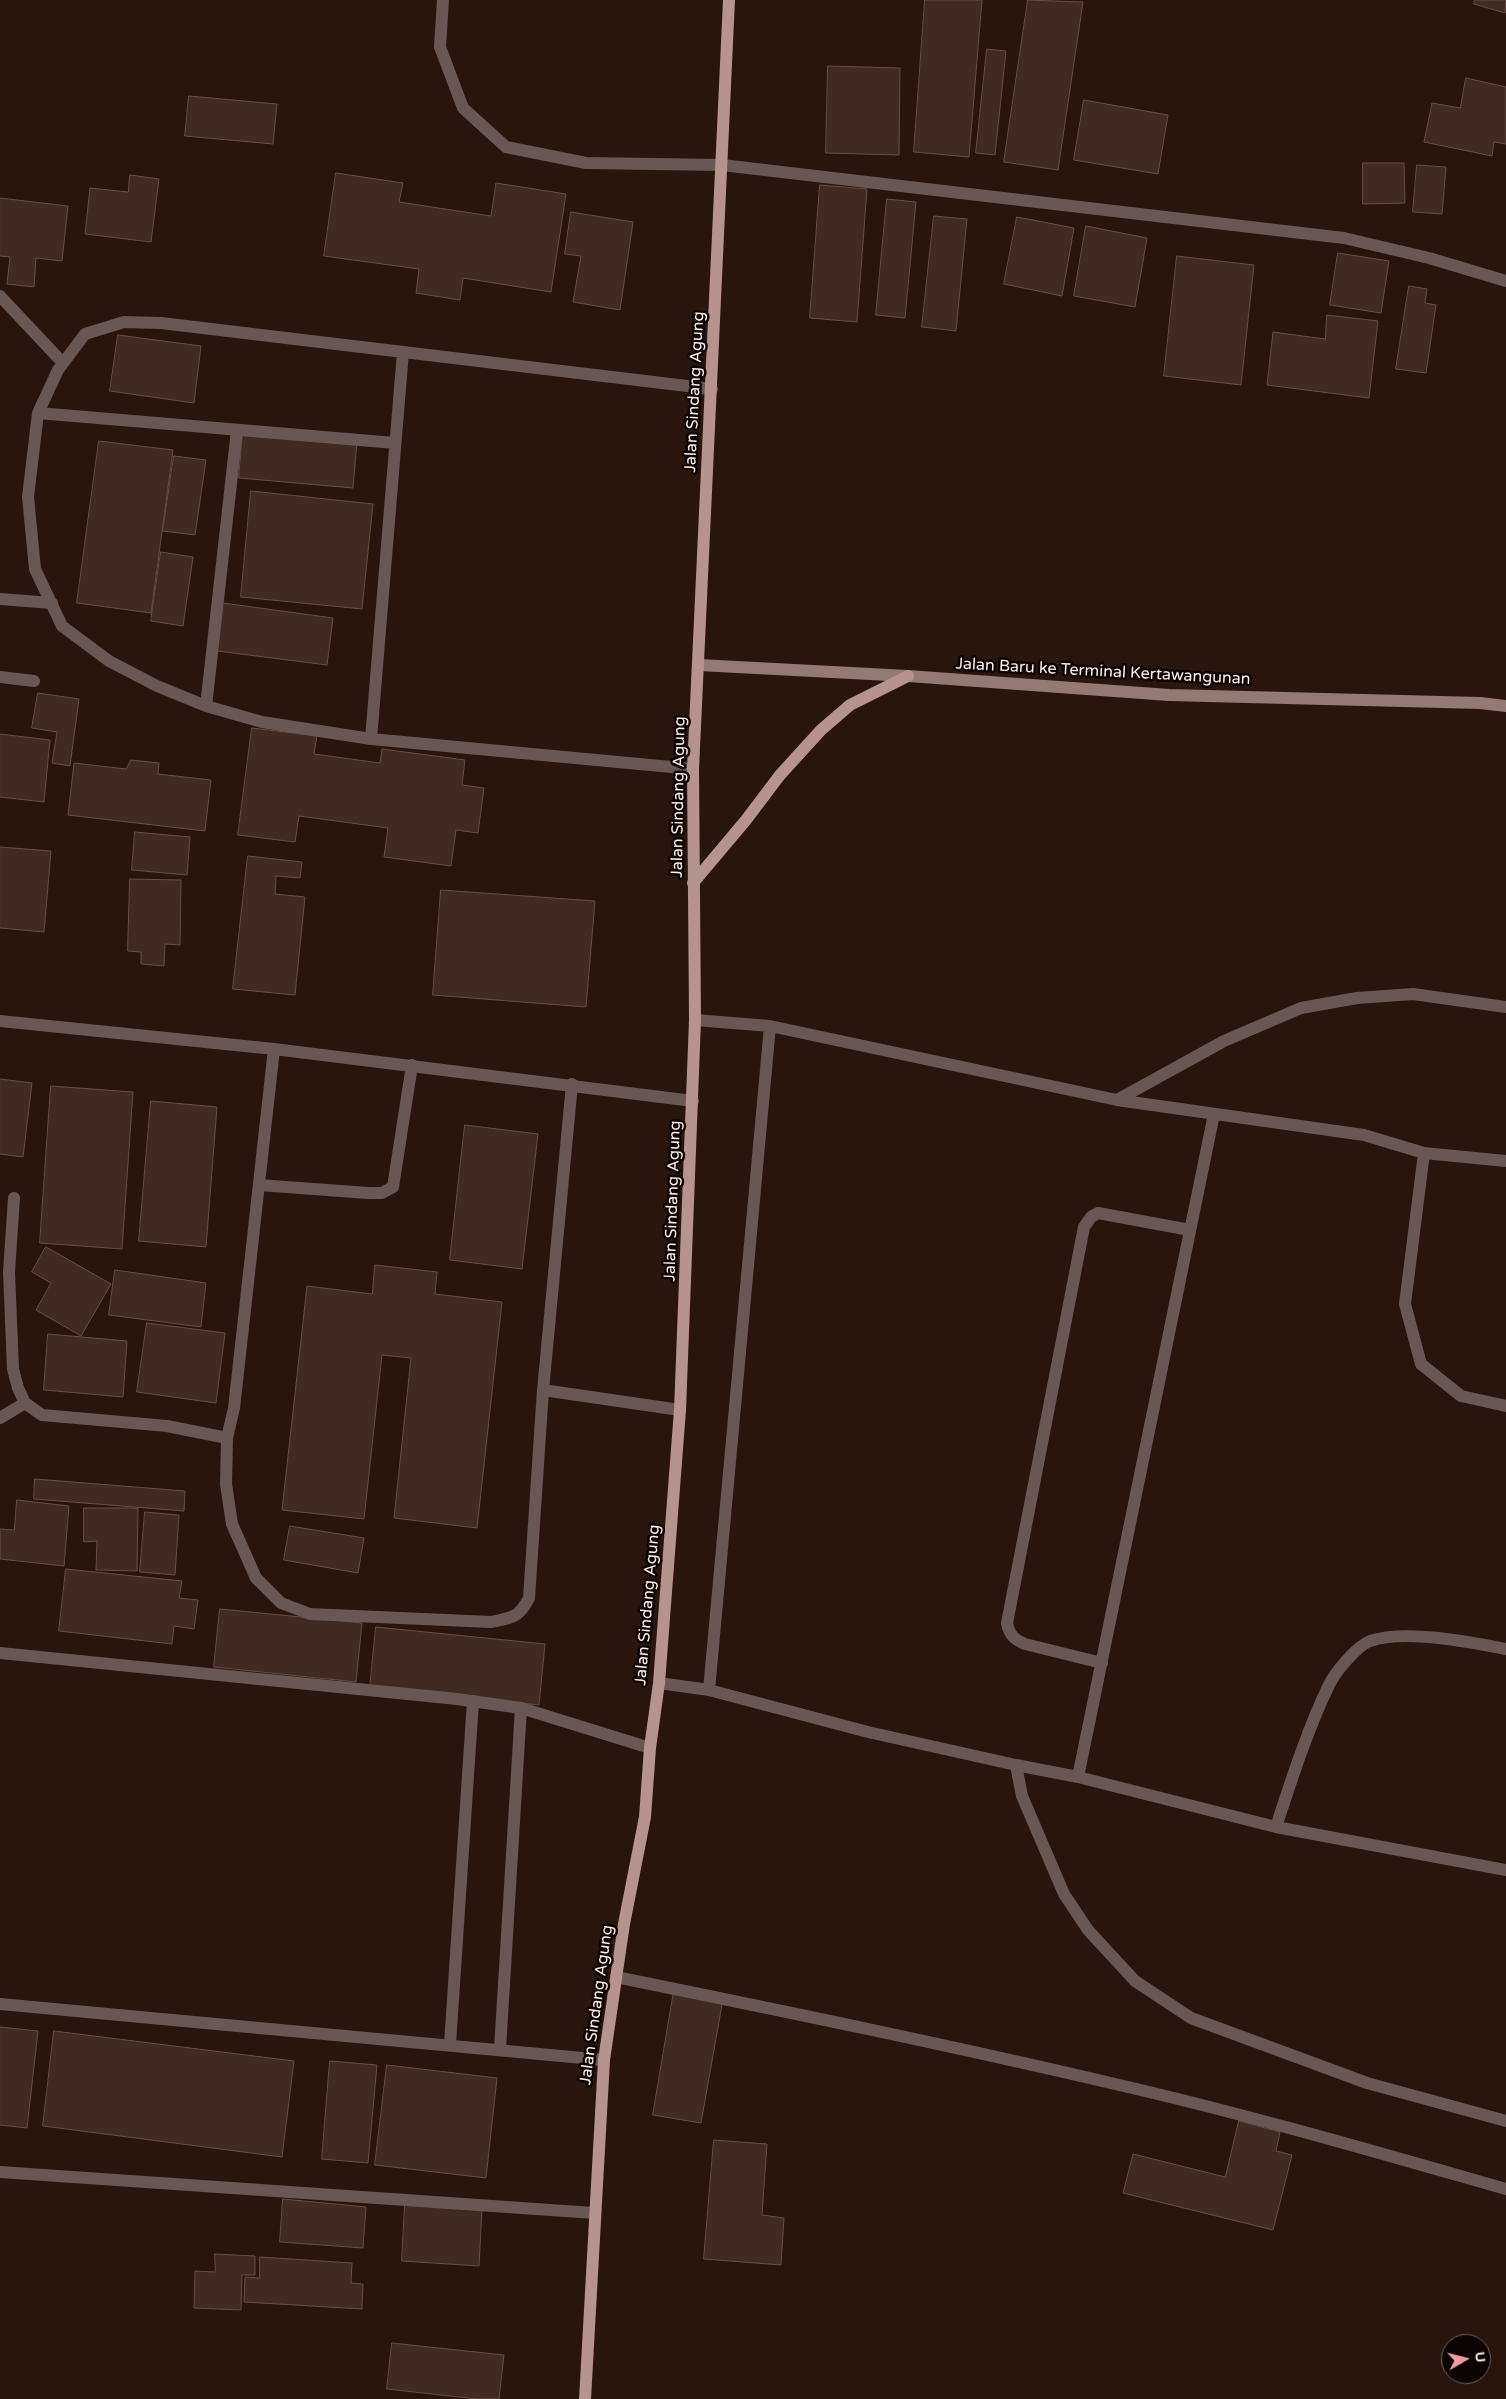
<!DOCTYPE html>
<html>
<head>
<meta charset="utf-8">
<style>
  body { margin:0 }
  #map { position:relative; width:1506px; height:2399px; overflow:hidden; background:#28150d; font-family:"Varela Round",sans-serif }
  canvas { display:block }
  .north { position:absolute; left:1441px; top:2334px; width:50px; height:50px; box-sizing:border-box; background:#0b0403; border:1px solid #6d6260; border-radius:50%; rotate:82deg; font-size:14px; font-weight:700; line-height:20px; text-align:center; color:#fff0eb }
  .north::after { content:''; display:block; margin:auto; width:18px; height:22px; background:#f49aa5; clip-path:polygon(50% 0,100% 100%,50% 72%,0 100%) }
</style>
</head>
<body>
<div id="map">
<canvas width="1506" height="2399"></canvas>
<div class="north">U</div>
</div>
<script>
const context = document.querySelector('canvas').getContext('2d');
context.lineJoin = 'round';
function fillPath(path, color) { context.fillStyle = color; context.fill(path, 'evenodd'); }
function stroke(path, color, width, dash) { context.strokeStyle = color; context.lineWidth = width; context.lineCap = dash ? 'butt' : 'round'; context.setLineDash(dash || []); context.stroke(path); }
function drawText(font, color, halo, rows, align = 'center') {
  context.font = font + ' "Varela Round",sans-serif'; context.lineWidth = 5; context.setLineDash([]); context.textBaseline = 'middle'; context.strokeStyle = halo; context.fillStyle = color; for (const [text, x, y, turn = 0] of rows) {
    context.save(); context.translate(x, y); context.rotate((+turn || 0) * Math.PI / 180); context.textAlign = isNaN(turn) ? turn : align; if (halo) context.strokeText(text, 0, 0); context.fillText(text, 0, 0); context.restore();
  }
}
const building = new Path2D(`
  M925,0H982L969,157L914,152Z
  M1028,0L1083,2L1058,170L1004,162Z
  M1475,0H1506L1505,13L1474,4Z
  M987,49L1006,51L995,155L976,153Z
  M828,66L900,68L899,155L826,153Z
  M1466,78L1506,87V144L1494,142L1492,156L1424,142L1432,103L1460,108Z
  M189,96L277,104L273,144L185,136Z
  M1084,100L1168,115L1158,174L1074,160Z
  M1363,163H1404L1405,203L1363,204Z
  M1417,165L1446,167L1442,214L1413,212Z
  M336,173L403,183L399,202L491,216L496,183L566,194L551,292L463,278L460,300L416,293L419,269L324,256Z
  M130,175L159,179L151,242L85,234L90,188L128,192Z
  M820,185L867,189L857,322L810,318Z
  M0,198L68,206L62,261L36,258L34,287L7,284L10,257L0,256Z
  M887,199L916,202L905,318L876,315Z
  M571,212L633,222L620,310L573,302L581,256L565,254Z
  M934,216L967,219L956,331L922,327Z
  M1017,217L1074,228L1062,296L1004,284Z
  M1086,226L1147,238L1135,307L1074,296Z
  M1338,253L1389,261L1381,313L1330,305Z
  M1177,256L1254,265L1241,385L1164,376Z
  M1409,286L1427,289L1425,303L1436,305L1426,373L1396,369Z
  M1327,315L1378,321L1369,398L1267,385L1273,332L1325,339Z
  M118,335L201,346L194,403L110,391Z
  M243,432L357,442L353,488L239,478Z
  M99,441L173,450L151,613L77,603Z
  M174,456L206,460L195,535L163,531Z
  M251,491L373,504L362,609L241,597Z
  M161,552L193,557L183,626L151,621Z
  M223,603L333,618L327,665L217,651Z
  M38,693L79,699L70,766L52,763L57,732L32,728Z
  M252,728L317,736L314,754L380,763L382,749L465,760L462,785L484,788L478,833L456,830L451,866L384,857L388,828L299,816L295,842L238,835Z
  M0,734L50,740L44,802L0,797Z
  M131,760L159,763L158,774L211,780L205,831L68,815L74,763L126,769Z
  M135,832L190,837L187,875L132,870Z
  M0,847L51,851L44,932L0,928Z
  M248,856L302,862L300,878L276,876L275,894L305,897L295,995L233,989Z
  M130,879L181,880L180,945L165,944L164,966L141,964V952L128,951Z
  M441,890L595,901L586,1007L433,995Z
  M0,1079L32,1083L23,1157L0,1154Z
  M51,1086L133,1092L122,1249L40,1243Z
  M151,1101L217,1107L206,1247L139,1241Z
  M465,1125L538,1134L522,1269L450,1260Z
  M46,1247L111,1284L81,1336L36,1310L51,1283L32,1272Z
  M375,1265L437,1272L435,1294L502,1302L477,1528L394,1518L411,1358L382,1355L364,1519L282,1510L307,1286L372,1294Z
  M115,1270L206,1283L201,1327L109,1315Z
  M147,1323L225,1333L216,1403L137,1392Z
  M48,1334L127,1341L123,1397L44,1390Z
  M35,1479L185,1491L184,1511L34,1499Z
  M17,1500L69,1506L64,1566L0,1559V1529L14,1530Z
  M84,1508H138L137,1571L96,1570L97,1541L84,1542Z
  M145,1512L179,1515L175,1575L140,1572Z
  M290,1526L364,1538L358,1573L284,1560Z
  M66,1569L182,1581L179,1598L198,1600L194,1629L174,1626L172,1644L59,1631Z
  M220,1609L362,1623L356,1682L214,1667Z
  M376,1627L545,1644L539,1705L370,1688Z
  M674,1991L723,1999L701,2123L653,2115Z
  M0,2027L38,2031L27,2128L0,2125Z
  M54,2031L294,2061L282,2157L43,2126Z
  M330,2061L377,2065L368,2163L322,2159Z
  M387,2065L497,2078L486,2178L375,2165Z
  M1239,2121L1280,2132L1276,2151L1292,2155L1273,2230L1123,2193L1133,2154L1225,2177Z
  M714,2140L767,2144L762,2215L784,2218L781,2265L704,2259Z
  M283,2199L366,2207L363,2248L280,2242Z
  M405,2204L482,2209L479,2266L402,2261Z
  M215,2254L255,2256V2275H242L241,2310L194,2308L195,2271L215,2272Z
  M260,2257L352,2263L351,2283L363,2284L362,2309L244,2302L245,2277L259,2278Z
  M392,2343L504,2355L499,2399H477L387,2389Z`);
fillPath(building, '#402b22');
stroke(building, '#664f45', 1);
stroke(new Path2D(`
  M443,0L440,47L463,108L506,147L586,163L722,165
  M0,296L63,363
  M38,413L395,443
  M0,599L52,603
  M0,677L34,681
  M206,706L237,430
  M371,739L403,352
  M693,769L371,739L262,722L206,706L157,686L109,661L62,626L35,569L28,497L38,413L58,370L85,334L124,322L161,323L712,389
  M695,1020L770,1026L1117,1100L1364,1135L1424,1153L1405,1304L1421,1364L1461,1396L1506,1406
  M1117,1100L1224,1041L1301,1008L1357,998L1413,994L1506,1007
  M1424,1153L1506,1161
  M259,1185L368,1193H382L393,1187L412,1065
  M543,1390L680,1410
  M227,1438L226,1484L232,1524L256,1578L281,1603L310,1614L491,1622C511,1618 519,1618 529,1598L543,1390L572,1084
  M1102,1663L1025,1644C1015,1640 1009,1635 1007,1623L1084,1227L1091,1217L1098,1213L1190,1230
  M659,1683L709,1690L868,1732L1016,1765L1078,1777L1276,1827L1506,1870
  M709,1690L770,1026
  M1016,1765L1022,1796L1064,1894L1088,1930L1135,1981L1191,2018L1367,2083L1506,2121
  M1078,1777L1214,1114
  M1276,1827C1291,1781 1308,1728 1329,1685C1335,1672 1357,1646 1370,1641C1405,1629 1470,1642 1506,1649
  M450,2044L473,1701
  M500,2049L521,1708
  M0,2172L594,2213`), '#675755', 12);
stroke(new Path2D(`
  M722,165L1344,238L1429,258L1506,281
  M0,1021L274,1049L693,1101
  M14,1198L9,1272L13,1369L18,1388L25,1403L42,1415L167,1426L227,1438L234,1408L274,1049
  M0,1418L25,1403
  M0,1653L457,1699L521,1708L650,1748
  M616,1977C783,2011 949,2045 1115,2084C1246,2114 1376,2152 1506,2189
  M0,2004L604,2060`), '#675755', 12);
stroke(new Path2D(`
  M699,665L908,676L1169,695L1480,703L1506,706`), '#937a76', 12);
stroke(new Path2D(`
  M693,883L746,820L780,775L821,730L850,705L908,676
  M585,2399L604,2060L624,1924L645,1817L650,1748L659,1683L680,1410L695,1020L693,769L729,0`), '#b59490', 12);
drawText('16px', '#fff0eb', '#0b0403', [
  ["Jalan Sindang Agung",695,392,-87],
  ["Jalan Baru ke Terminal Kertawangunan",1103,672,3],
  ["Jalan Sindang Agung",679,797,-89],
  ["Jalan Sindang Agung",673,1201,-88],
  ["Jalan Sindang Agung",648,1605,-85],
  ["Jalan Sindang Agung",597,2005,-82]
]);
</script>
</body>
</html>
